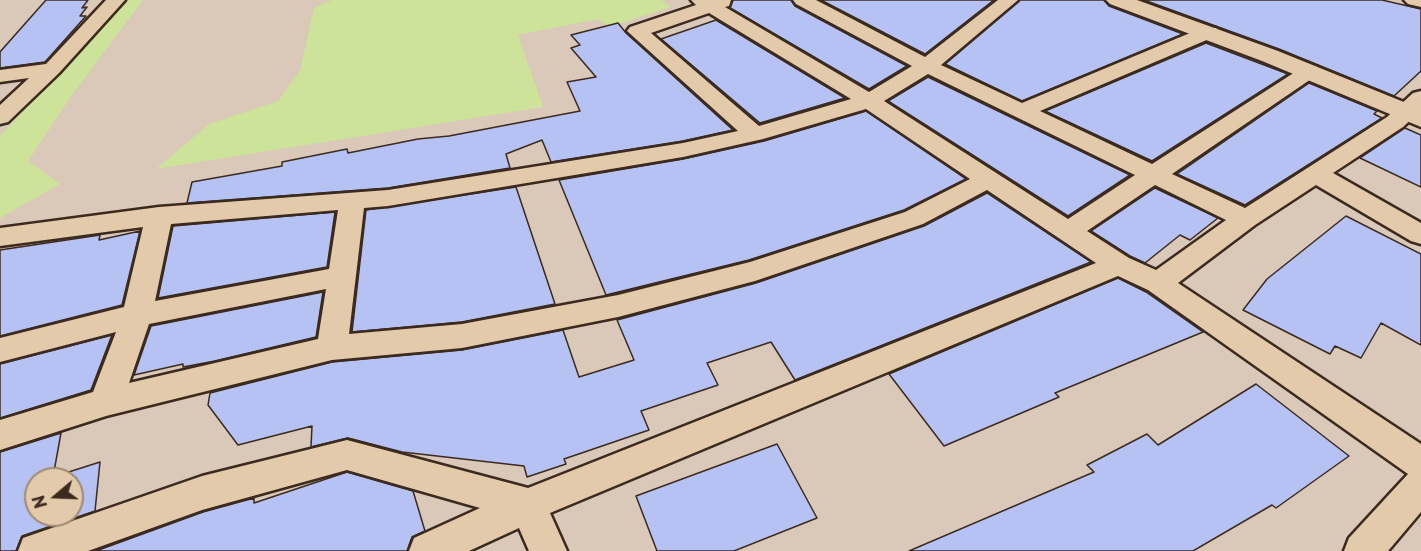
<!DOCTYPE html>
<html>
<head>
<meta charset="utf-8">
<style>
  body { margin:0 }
  #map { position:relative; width:1421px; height:551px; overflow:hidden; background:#dac8b9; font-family:"Playpen Sans",sans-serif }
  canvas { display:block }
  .north { position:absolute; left:24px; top:467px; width:60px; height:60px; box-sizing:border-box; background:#e3caab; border:2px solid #a08a73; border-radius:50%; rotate:251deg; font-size:16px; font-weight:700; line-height:24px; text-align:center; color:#3b2a1e }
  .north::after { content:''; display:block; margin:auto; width:21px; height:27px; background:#3b2a1e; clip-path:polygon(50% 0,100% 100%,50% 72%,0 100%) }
</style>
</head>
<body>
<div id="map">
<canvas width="1421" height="551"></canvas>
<div class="north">N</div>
</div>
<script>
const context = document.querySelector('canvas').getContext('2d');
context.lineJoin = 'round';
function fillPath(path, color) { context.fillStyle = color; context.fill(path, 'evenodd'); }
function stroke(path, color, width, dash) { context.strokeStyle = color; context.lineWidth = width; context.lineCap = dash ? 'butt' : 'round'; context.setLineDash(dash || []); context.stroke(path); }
fillPath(new Path2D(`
  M123,0H143L70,98L28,161L60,184L0,218V136Z
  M332,0H661L671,7L609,27L598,19L518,35L543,107L156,169L209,124L278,101L300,71L314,8Z`), '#cce399');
const building = new Path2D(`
  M46,0H88L82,8L87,7L80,16H86L45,62L0,68V52Z
  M733,0H791L795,6L907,66L869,89L730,8Z
  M821,0H994L925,54Z
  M1020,0H1104L1109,6L1183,34L1022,101L945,64Z
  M1144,0H1382L1421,9V71L1394,96L1279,49Z
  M716,20L845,98L760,123L661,39Z
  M618,23L626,33L733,130L683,141L551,162L542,140L506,154L510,168L388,188L187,203L192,182L282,166V162L347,149L348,153L418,139L449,136L580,111L567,82L596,77L571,48L580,45L571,35Z
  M1206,43L1288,74L1152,161L1045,111Z
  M928,77L1130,175L1068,216L888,101Z
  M1309,83L1377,111L1374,114L1382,118L1245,205L1177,174Z
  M866,111L966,179L904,210L749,260L606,295L559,180L683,159L764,141Z
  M1405,128L1421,135V187L1360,158Z
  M516,187L555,304L462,322L352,332L366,210Z
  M1155,188L1218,218L1190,240L1180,235L1145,263L1130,256L1091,231Z
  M987,193L1091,262L795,380L771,342L707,363L718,385L641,411L649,430L564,459L566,464L527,477L524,466L402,452L348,438L311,447L312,426L238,445L208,405L210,393L332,362L462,350L563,330L579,377L634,360L617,320L756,283L924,226Z
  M335,212L327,267L158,298L173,226Z
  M1346,216L1421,254V345L1381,323L1361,358L1335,346L1330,354L1243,310L1267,279Z
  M140,231L122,305L0,336V250L100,235L99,240Z
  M1118,278L1146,292L1203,332L1055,393L1059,397L944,446L889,374Z
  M323,292L316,337L215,361L183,367V364L134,375L151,326Z
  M112,335L91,390L0,418V364Z
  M1256,384L1349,456L1276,508L1272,505L1193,551H909L1094,472L1087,465L1147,434L1158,445Z
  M61,433L53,477L100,462L95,511L22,536L16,551H0V452ZM36,479H72V515H36Z
  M777,444L817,518L734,551H657L636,496Z
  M347,472L413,491L425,531L412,537L407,551H96L203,512L254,498V503Z`);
fillPath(building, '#b6c2f3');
stroke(building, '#3b2a1e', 1.5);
const minor = new Path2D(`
  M106,0H125L59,73L8,122L0,124V105L29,78L0,82V70L46,64Z
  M691,0H731L729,6L725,7L869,92L912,66L796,4L793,0H816L925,57L998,0H1018L941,65L1022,103L1202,28H1216L1219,32L1216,36L1040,111L1152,164L1303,67L1310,65L1317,67L1320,71L1317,75L1172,174L1245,208L1387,117L1413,93L1421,91V110L1403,127L1333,173L1421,223V244L1411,241L1316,185L1255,225L1178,283L1421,444V512L1388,551H1344L1349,538L1408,474L1148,290L1118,276L550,513L567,551H529L519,528L469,551H409L414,538L480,508L347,470L202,510L88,551H18L23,538L202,476L347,440L528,488L1096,263L987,190L923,224L755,281L618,317L462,348L332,360L106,416L0,450V420L93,392L116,332L0,362V338L124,307L143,227L0,246V228L159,207L388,190L683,143L738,131L627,31L630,27L696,5ZM709,13L851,99L759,126L651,33ZM928,74L1135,175L1068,219L884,101ZM866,109L970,179L905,212L750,262L618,295L462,324L349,334L364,208L388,206L683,157L763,139ZM1155,185L1226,220L1156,270L1129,258L1087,231ZM338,210L329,269L155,301L171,224ZM326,289L318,339L129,383L149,324Z`);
const tertiary = new Path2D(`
  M1106,0H1137L1278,51L1421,109V127L1262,61L1110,4Z
  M1404,0H1421V7L1408,4Z`);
stroke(minor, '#3b2a1e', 5);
stroke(tertiary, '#3b2a1e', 5);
fillPath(minor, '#e3caab');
fillPath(tertiary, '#e3caab');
</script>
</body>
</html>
